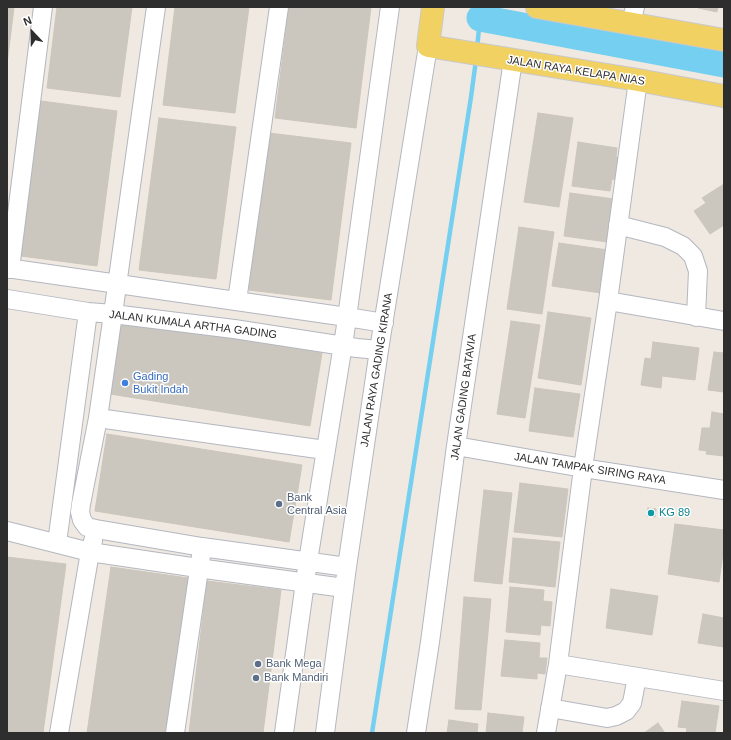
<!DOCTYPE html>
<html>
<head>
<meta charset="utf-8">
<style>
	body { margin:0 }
	#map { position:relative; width:731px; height:740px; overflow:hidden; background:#efe9e1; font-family:Helvetica,sans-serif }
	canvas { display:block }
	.frame { position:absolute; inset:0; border:8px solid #2e2e2e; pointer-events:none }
	.north { position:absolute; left:12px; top:12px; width:40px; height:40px; -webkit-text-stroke:3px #fff; paint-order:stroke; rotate:338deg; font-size:11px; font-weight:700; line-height:16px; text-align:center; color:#2e2e2e }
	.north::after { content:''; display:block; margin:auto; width:14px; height:18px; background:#2e2e2e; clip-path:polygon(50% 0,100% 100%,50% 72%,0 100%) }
</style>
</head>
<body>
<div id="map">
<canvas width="731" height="740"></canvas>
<div class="frame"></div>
<div class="north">N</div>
</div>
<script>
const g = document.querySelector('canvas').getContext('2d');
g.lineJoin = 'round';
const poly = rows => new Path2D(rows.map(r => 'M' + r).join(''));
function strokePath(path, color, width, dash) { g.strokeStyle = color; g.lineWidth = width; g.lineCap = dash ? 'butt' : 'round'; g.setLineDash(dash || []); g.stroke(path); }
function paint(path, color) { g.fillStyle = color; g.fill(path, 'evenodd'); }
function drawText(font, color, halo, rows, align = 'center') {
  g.font = font + ' Helvetica,sans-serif'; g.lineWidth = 3; g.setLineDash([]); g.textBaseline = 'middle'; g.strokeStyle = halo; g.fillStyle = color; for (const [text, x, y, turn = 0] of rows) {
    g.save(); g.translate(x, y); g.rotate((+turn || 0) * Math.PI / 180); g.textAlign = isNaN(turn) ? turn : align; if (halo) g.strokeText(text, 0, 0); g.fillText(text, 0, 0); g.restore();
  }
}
strokePath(poly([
	[477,49,480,18,483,7],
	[372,733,471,97,476,60]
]), '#75cff0', 4.5);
strokePath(poly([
	[480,18,724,64]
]), '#75cff0', 27);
const building = poly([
	[7,7,14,7,7,64,7,7],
	[57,7,132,7,120,97,47,88,57,7],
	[175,7,249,7,235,113,163,105,175,7],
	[289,7,371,7,356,128,275,118,289,7],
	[698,7,718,7,717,12,698,8,698,7],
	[41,101,117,111,97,266,21,256,41,101],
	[538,113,573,118,559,207,524,202,538,113],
	[159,118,236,127,216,279,139,270,159,118],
	[269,133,351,143,331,300,249,290,269,133],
	[578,142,617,148,616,157,621,158,618,180,612,179,610,191,572,186,578,142],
	[724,184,724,225,710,234,694,211,706,203,702,198,724,184],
	[570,193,614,199,607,242,564,236,570,193],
	[519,227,554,232,542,314,507,309,519,227],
	[559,243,608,250,601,293,552,286,559,243],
	[548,312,591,318,581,385,538,378,548,312],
	[122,321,322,353,310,426,110,394,122,321],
	[511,321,540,325,525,418,497,414,511,321],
	[653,342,699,348,695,380,662,376,661,388,641,385,645,358,651,359,653,342],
	[714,352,724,353,724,392,708,390,714,352],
	[535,388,580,394,573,437,529,431,535,388],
	[712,412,724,414,724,456,706,454,707,451,699,450,702,428,710,428,712,412],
	[107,434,302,465,289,542,95,511,107,434],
	[520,483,568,489,562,537,514,532,520,483],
	[484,490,512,493,502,584,474,581,484,490],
	[648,508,656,509,655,517,647,516,648,508],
	[675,524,724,530,724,546,719,582,668,574,675,524],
	[513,538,560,542,555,587,509,582,513,538],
	[7,557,66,564,43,733,7,733,7,557],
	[111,567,188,578,165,733,87,733,111,567],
	[207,581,281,590,263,733,189,733,207,581],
	[510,587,544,590,543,601,552,602,550,626,541,625,540,635,506,632,510,587],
	[611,589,658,596,652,635,606,628,611,589],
	[464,597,491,599,481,710,455,709,464,597],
	[703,614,724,618,724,647,698,643,703,614],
	[505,640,540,643,539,658,547,658,545,674,537,673,537,679,501,676,505,640],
	[682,701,719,706,715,733,708,731,707,733,686,733,687,728,678,727,682,701],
	[488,713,524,717,522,733,486,733,488,713],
	[449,720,478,724,477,733,447,733,449,720],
	[658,723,665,733,644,733,658,723]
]);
paint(building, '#cbc7bf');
strokePath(building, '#cbc5ba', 1);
const minor = poly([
	[156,7,113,314,98,418,81,504,80,512,82,520,87,527,96,529,202,547,347,567],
	[631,23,635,7],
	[618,225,665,237,683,246,693,256,698,271,696,317],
	[7,268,347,317,384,323],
	[10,269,43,7],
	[7,299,88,312,113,314,234,329,357,348,379,350],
	[237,301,279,7],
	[608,301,724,321],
	[98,418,325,450],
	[456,446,583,468,724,490],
	[7,531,90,552,198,568,344,588],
	[57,543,88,312],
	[558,664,724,691],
	[550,708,607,718,616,716,626,711,632,703,637,677],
	[59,733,90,552,93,541],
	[175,733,201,556],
	[284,733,308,561,345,332,390,7],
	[325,733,347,567,379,350,428,46],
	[416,733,430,642,456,446,513,60],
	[546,733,558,664,583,468,608,301,638,80]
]);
const major = poly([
	[433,7,428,46,638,80,724,96],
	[537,7,724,40]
]);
strokePath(minor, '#b4b7c1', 20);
strokePath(major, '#c9c9c9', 24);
strokePath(minor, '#fff', 18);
strokePath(major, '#f2d163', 22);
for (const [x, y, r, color] of [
	[125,383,4,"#3f7fe0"],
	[279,504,4,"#5c6f8a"],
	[651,513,4,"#0f9aa8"],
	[258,664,4,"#5c6f8a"],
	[256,678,4,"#5c6f8a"]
]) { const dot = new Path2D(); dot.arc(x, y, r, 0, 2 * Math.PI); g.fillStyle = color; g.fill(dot); strokePath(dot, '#fff', 1.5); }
drawText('11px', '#2e2e2e', '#fff', [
	["JALAN RAYA KELAPA NIAS",576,71,9],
	["JALAN KUMALA ARTHA GADING",193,325,7],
	["JALAN RAYA GADING KIRANA",377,370,-81],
	["JALAN GADING BATAVIA",464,397,-82],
	["JALAN TAMPAK SIRING RAYA",590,469,9]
]);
drawText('11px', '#366cbe', '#fff', [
	["Gading",133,377],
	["Bukit Indah",133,390]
], 'left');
drawText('11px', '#4e5e75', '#fff', [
	["Bank",287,498],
	["Central Asia",287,511],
	["Bank Mega",266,664],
	["Bank Mandiri",264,678]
], 'left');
drawText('11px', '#0d838f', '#fff', [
	["KG 89",659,513]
], 'left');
</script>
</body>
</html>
